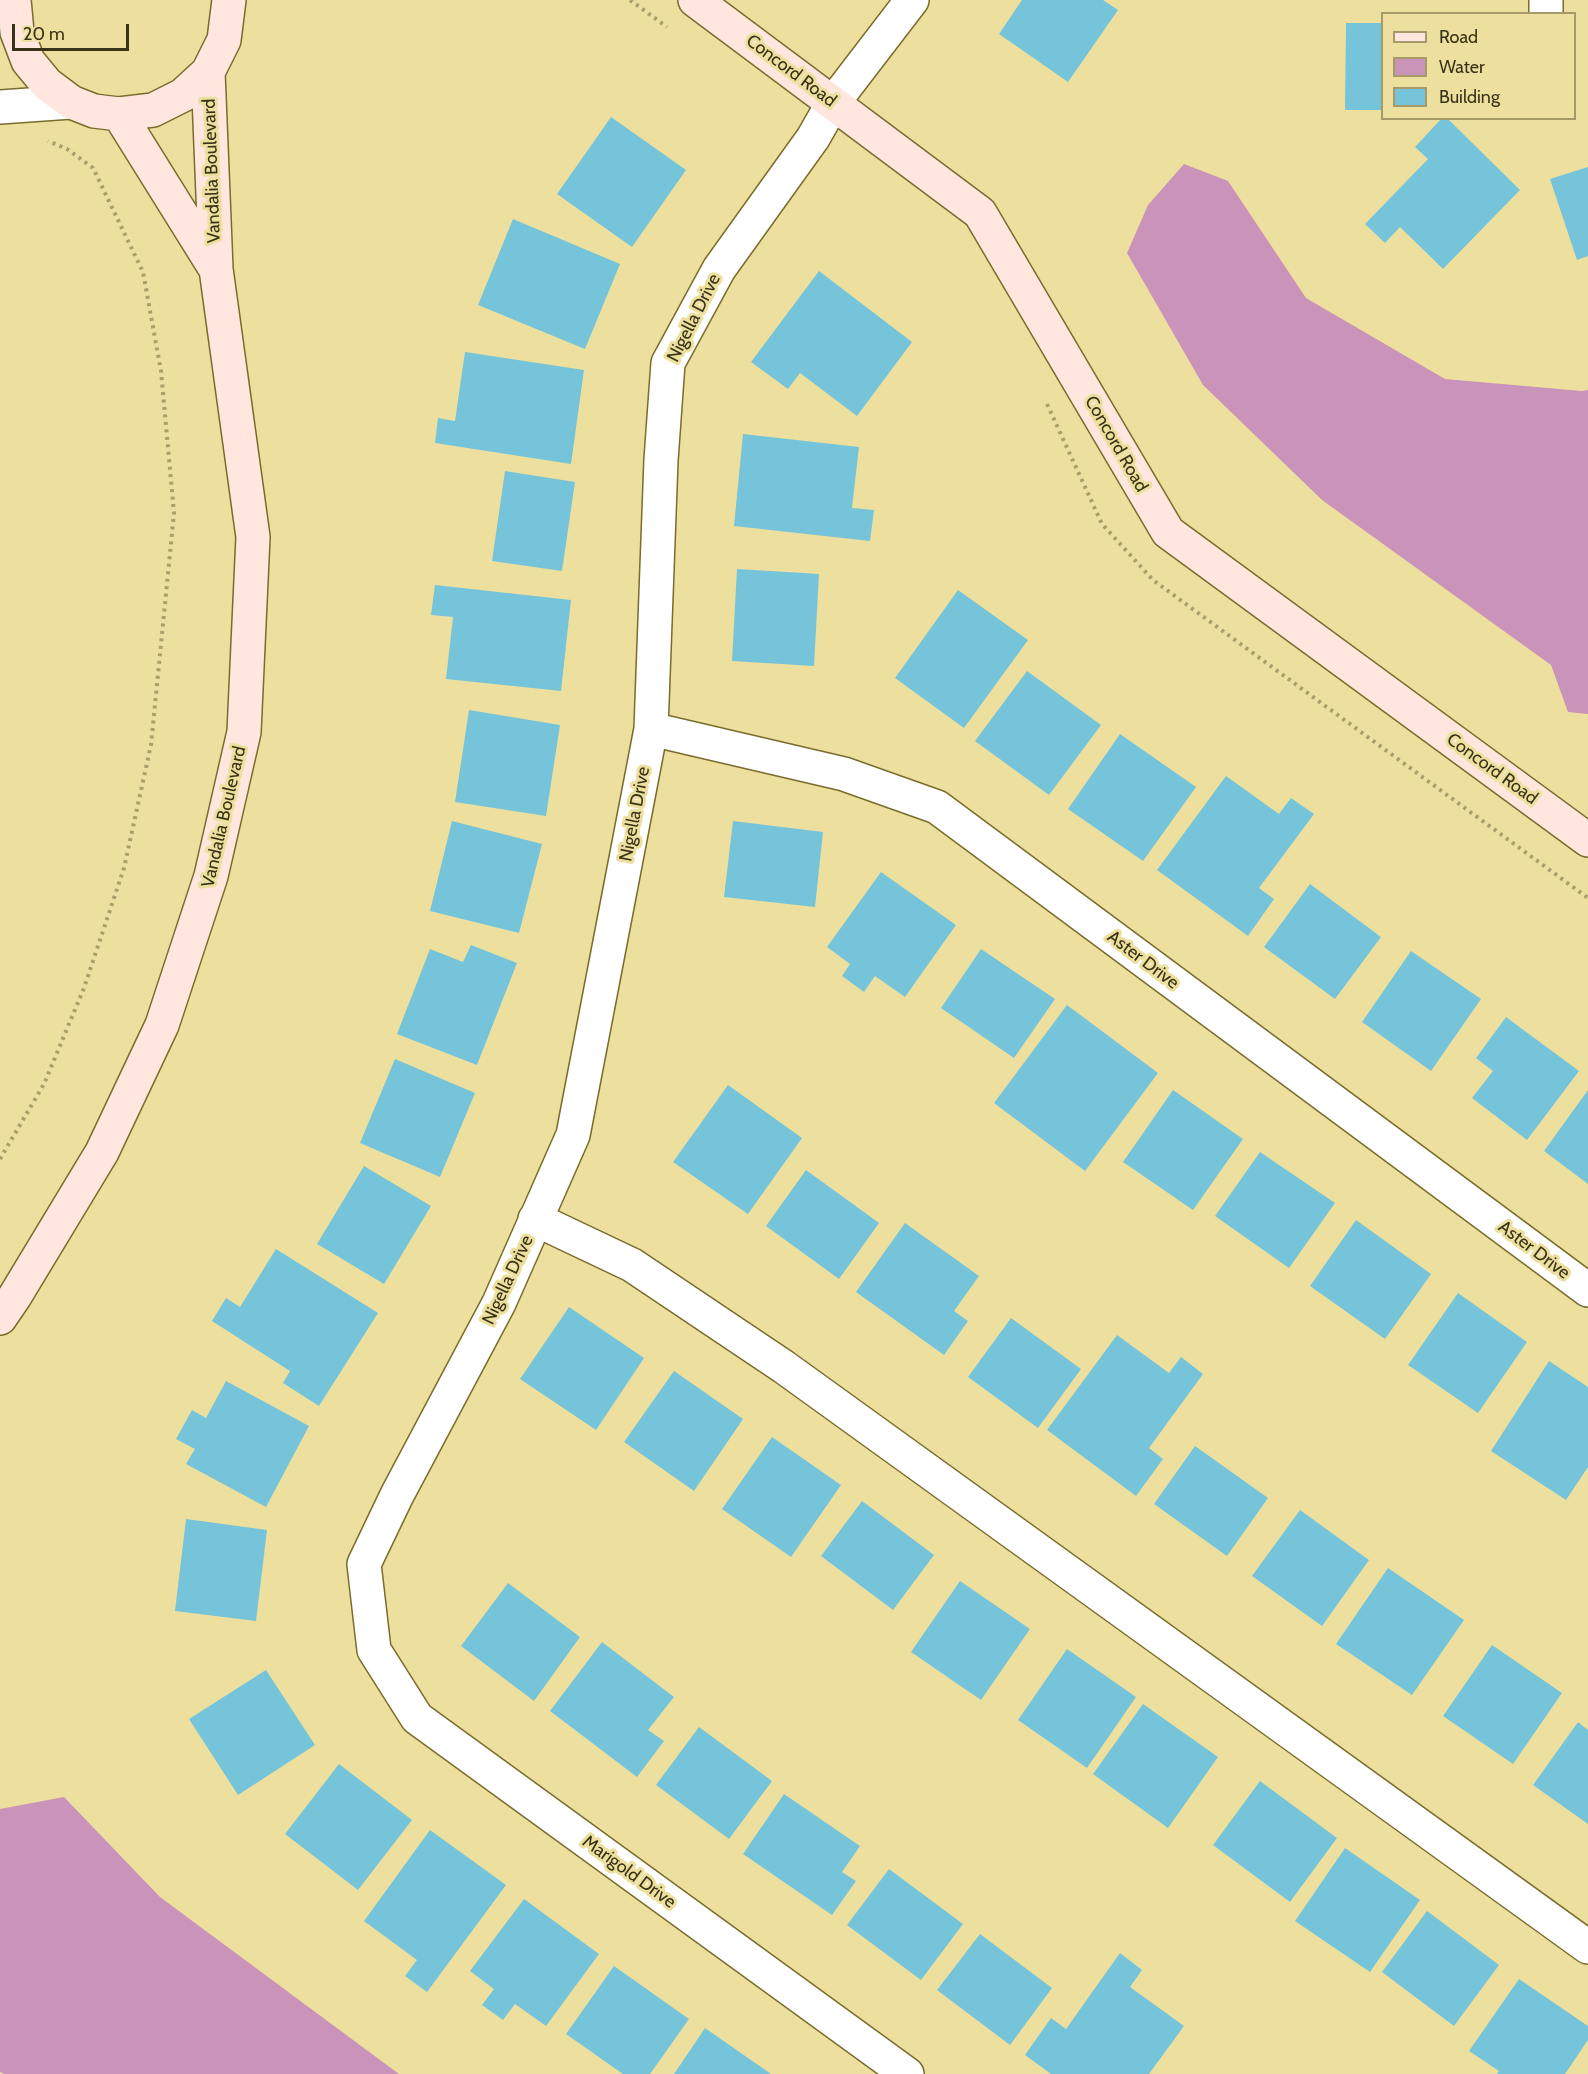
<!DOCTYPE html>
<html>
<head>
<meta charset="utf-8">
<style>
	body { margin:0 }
	#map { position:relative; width:1588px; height:2074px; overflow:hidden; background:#ede09e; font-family:Cabin,sans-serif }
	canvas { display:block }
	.legend { position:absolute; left:1381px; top:12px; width:195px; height:108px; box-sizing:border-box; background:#ede09e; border:2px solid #a59a68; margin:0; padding:8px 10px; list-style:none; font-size:18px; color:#383217 }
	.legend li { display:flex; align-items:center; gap:12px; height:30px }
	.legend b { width:30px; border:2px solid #a59a68 }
	.scale { position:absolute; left:12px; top:24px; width:117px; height:27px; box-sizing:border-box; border:3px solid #383217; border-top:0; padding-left:8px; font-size:18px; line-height:21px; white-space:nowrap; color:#383217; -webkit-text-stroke:4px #ede09e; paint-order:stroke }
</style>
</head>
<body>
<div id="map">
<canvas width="1588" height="2074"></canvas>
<ul class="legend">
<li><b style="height:8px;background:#ffe6de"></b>Road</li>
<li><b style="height:16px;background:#ca94ba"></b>Water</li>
<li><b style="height:16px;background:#76c4d9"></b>Building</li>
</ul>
<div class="scale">20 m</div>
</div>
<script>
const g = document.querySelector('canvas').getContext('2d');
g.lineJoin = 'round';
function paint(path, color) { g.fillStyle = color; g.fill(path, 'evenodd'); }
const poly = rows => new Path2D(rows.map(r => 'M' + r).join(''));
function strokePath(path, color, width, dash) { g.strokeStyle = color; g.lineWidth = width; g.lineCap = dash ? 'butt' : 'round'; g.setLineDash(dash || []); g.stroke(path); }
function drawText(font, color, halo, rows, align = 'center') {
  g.font = font + ' Cabin,sans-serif'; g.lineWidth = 6; g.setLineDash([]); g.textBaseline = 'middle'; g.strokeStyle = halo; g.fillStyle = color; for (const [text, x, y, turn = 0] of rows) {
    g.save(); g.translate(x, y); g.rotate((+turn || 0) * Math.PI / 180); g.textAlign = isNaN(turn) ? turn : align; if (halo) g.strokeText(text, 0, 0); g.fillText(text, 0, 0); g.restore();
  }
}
paint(poly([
	[1184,164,1228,181,1306,298,1445,379,1582,391,1588,390,1588,714,1568,712,1551,665,1322,500,1203,385,1127,253,1148,205],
	[64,1797,160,1897,399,2074,4,2074,0,2072,0,1809]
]), '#ca94ba');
paint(poly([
	[1022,0,1103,0,1118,10,1068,82,999,34],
	[1346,23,1382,23,1382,110,1345,110],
	[611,117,686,170,632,247,557,194],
	[1442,118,1447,118,1520,190,1443,269,1400,227,1385,243,1365,224,1428,159,1415,147],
	[1588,167,1588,256,1577,260,1550,179],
	[513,219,620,264,585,349,478,305],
	[819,271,912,342,857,416,800,373,788,389,751,362],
	[465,352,584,370,571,464,435,443,438,418,455,421],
	[743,434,859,447,852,508,874,510,870,541,734,526],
	[505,471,575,482,562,571,492,561],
	[737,569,819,574,814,666,732,661],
	[435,585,571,600,561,691,446,679,453,617,431,615],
	[958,590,1028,640,964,728,895,678],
	[1027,671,1101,725,1049,795,975,741],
	[469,710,560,725,546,816,455,802],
	[1120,734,1196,787,1143,861,1068,809],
	[1226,776,1279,814,1291,798,1314,814,1259,888,1274,899,1248,936,1157,870],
	[452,821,542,844,519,933,430,911],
	[733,821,823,832,815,907,724,897],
	[881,872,956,925,905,997,875,976,864,992,842,976,850,964,827,947],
	[1310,884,1381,937,1335,999,1264,947],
	[471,945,517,963,477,1065,397,1034,430,949,463,962],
	[981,949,1055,999,1014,1058,941,1008],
	[1411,951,1481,999,1431,1071,1362,1022],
	[1067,1005,1158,1073,1085,1171,994,1103],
	[1506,1017,1579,1071,1527,1140,1472,1098,1493,1071,1476,1058],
	[395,1059,475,1093,440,1177,360,1143],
	[728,1085,802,1138,748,1214,673,1162],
	[1173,1090,1243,1139,1193,1210,1123,1162],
	[1588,1090,1588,1184,1544,1151],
	[1260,1152,1335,1203,1289,1268,1215,1216],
	[364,1166,431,1206,384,1284,317,1244],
	[806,1170,879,1223,839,1279,766,1226],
	[1356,1220,1431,1274,1385,1339,1310,1286],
	[905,1223,979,1276,954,1311,968,1321,944,1355,856,1292],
	[276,1249,378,1313,319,1406,283,1383,290,1371,212,1321,226,1298,240,1307],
	[1458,1293,1527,1342,1478,1413,1408,1365],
	[569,1307,644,1358,596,1430,520,1379],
	[1011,1318,1081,1369,1038,1428,968,1377],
	[1117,1335,1169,1373,1181,1357,1203,1374,1149,1448,1163,1459,1136,1496,1047,1430],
	[1549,1361,1588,1387,1588,1467,1566,1500,1491,1451],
	[674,1371,743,1419,694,1491,624,1442],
	[226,1381,309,1426,266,1507,186,1464,195,1449,176,1439,192,1410,206,1418],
	[772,1437,841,1485,791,1557,722,1509],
	[1195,1446,1268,1498,1227,1556,1154,1504],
	[862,1501,934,1555,893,1610,821,1556],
	[1300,1510,1369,1560,1322,1626,1252,1576],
	[186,1519,267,1530,256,1621,175,1611],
	[1388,1568,1464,1620,1412,1695,1336,1644],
	[960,1581,1030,1629,981,1700,911,1652],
	[508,1583,580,1637,534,1701,461,1646],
	[602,1642,674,1697,648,1730,664,1741,637,1777,550,1711],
	[1492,1645,1562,1693,1513,1764,1443,1716],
	[1067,1649,1136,1697,1087,1768,1018,1720],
	[266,1670,315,1745,238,1795,189,1719],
	[1143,1704,1218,1757,1168,1828,1093,1774],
	[1578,1722,1588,1730,1588,1824,1533,1785],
	[699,1727,772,1781,729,1839,656,1785],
	[339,1764,412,1820,358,1890,285,1834],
	[1260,1781,1337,1838,1290,1902,1213,1845],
	[784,1794,860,1846,842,1872,856,1881,832,1915,743,1854],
	[430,1830,506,1885,427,1992,405,1976,417,1960,364,1921],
	[1345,1848,1420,1900,1370,1972,1295,1921],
	[889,1869,963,1924,921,1980,847,1925],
	[524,1899,599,1954,546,2026,515,2004,503,2020,482,2005,494,1989,470,1971],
	[1427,1911,1499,1965,1454,2026,1382,1972],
	[980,1934,1052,1988,1010,2045,937,1990],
	[1120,1953,1142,1970,1130,1987,1184,2026,1149,2074,1051,2074,1025,2055,1051,2018,1066,2029],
	[614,1966,689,2019,650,2074,623,2074,566,2034],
	[1519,1979,1588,2026,1588,2040,1565,2074,1497,2074,1499,2071,1469,2051],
	[705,2028,771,2074,674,2074]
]), '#76c4d9');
const street = poly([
	[1546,0,1546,14],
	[0,107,71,102],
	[651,729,844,774,937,807,1588,1290],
	[535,1219,632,1265,784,1367,1588,1947],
	[907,2074,417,1718,374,1650,364,1564,397,1495,499,1303,573,1135,651,729,661,460,668,363,719,269,813,138,833,103,912,0]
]);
const secondary = poly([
	[14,0,17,32,28,61,47,84,71,102,94,111,119,114,153,110,183,95,208,72,224,40,229,0],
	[695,0,980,213,1168,532,1588,840],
	[119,114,215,268],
	[0,1318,15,1296,102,1152,162,1025,211,876,244,732,253,537,216,269,208,72]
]);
strokePath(street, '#796c2c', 36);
strokePath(secondary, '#796c2c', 36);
strokePath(poly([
	[630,0,667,27],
	[1047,404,1102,524,1153,580,1588,898],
	[0,1159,44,1084,84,988,124,868,151,745,174,513,161,371,143,272,93,168,67,149,48,141]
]), '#a99f6b', 4, [3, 4.5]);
strokePath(street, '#fff', 33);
strokePath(secondary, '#ffe6de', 33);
drawText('18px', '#383217', '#ede09e', [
	["Concord Road",791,71,37],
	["Vandalia Boulevard",212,171,-92],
	["Nigella Drive",694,318,-63],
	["Concord Road",1116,444,60],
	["Concord Road",1492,769,36],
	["Nigella Drive",635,814,-79],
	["Vandalia Boulevard",224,817,-77],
	["Aster Drive",1143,960,37],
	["Aster Drive",1534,1250,37],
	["Nigella Drive",508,1280,-65],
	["Marigold Drive",629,1872,36]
]);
</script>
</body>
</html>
